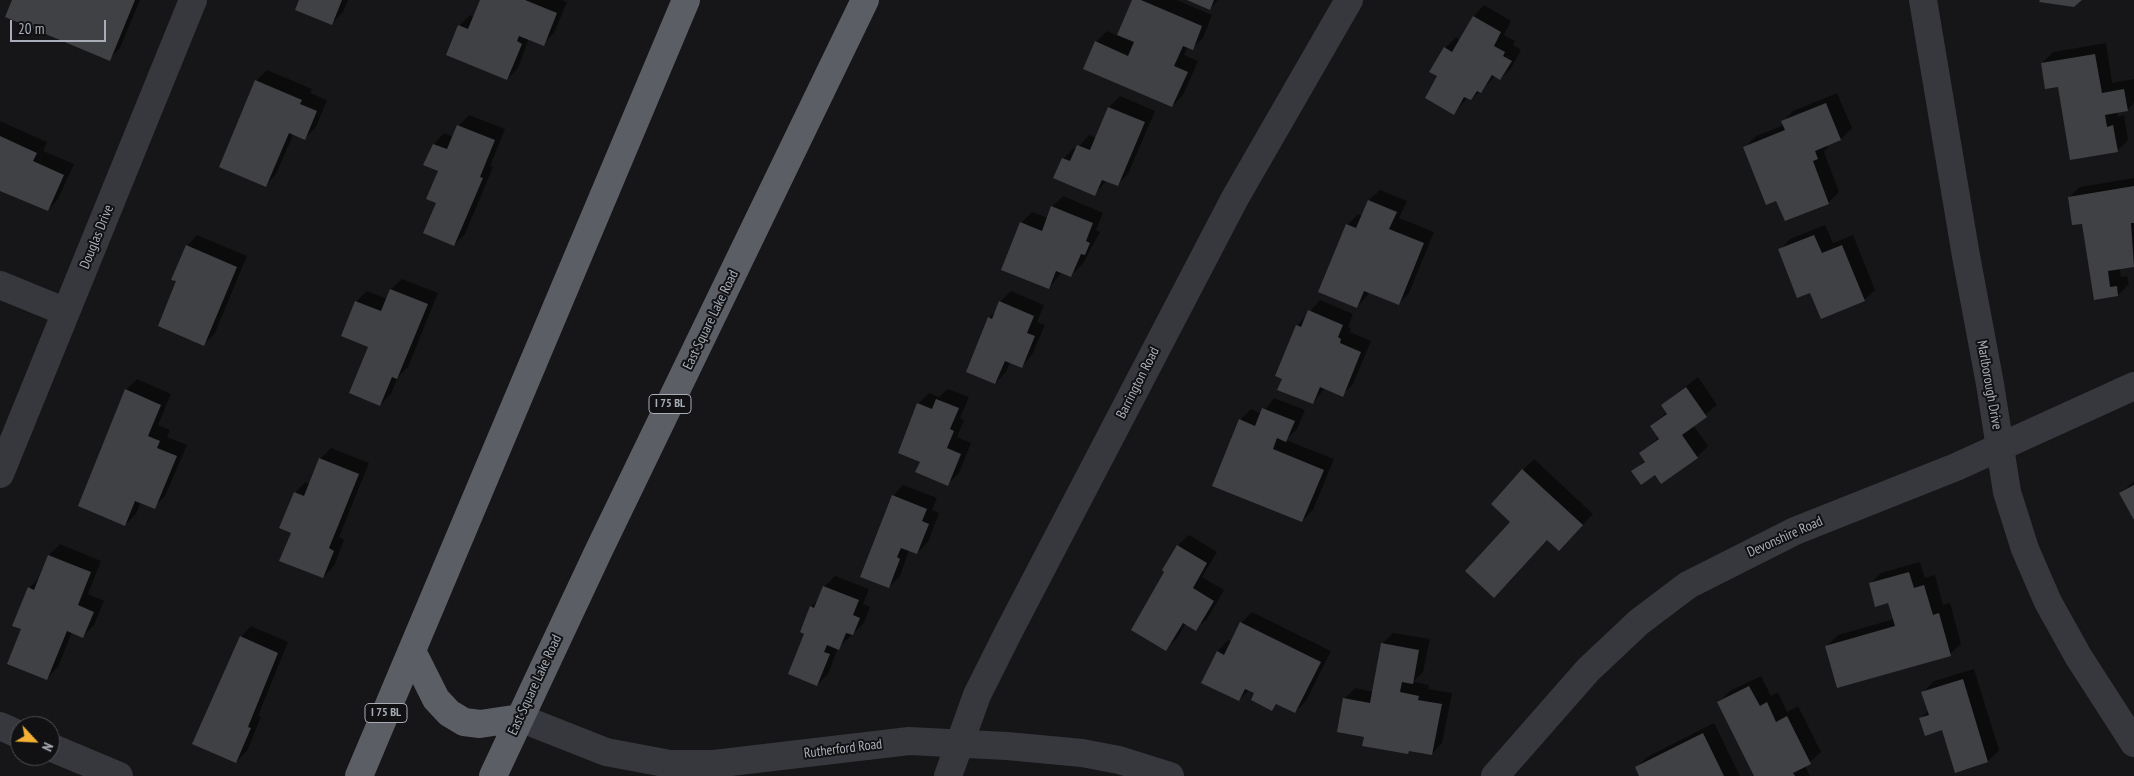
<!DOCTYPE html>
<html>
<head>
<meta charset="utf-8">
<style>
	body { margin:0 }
	#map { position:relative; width:2134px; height:776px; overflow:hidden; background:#161618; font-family:"PT Sans Narrow",sans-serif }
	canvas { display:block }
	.north { position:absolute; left:10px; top:716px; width:50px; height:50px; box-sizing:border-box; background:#111113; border:1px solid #4d4f55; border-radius:50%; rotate:115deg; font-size:14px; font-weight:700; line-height:20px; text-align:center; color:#a8adb8 }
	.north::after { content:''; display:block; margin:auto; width:18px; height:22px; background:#f2b134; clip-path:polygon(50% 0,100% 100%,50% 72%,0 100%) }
	.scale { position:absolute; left:10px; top:20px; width:96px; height:22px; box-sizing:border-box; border:2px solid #a8adb8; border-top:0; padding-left:6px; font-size:15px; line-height:18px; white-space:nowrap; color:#a8adb8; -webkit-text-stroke:4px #111113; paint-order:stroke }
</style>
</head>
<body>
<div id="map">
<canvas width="2134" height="776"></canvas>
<div class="north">N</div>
<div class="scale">20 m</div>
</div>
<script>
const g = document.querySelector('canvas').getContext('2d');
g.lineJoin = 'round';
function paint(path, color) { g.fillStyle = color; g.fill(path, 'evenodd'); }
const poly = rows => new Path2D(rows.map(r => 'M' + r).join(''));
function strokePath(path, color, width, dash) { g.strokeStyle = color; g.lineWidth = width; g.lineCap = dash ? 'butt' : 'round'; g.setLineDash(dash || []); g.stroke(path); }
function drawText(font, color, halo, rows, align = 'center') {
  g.font = font + ' "PT Sans Narrow",sans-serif'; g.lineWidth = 4; g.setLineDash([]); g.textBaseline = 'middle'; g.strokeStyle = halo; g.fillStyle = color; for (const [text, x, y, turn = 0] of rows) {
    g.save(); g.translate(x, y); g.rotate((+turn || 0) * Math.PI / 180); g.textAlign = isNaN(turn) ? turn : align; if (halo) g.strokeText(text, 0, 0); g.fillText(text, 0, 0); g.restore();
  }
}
paint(poly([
	[13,0,140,0,120,48,109,59],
	[301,0,348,0,343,12,332,23],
	[481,0,562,0,567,2,554,33,543,44,529,38,518,68,507,79,459,26,470,15,474,17],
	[1133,0,1177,0,1212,15,1203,38,1192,48,1188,47,1184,55,1198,61,1183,95,1172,106,1096,42,1107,31,1118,36],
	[1190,0,1218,0,1210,9],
	[1484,5,1511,21,1504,35,1515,41,1513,45,1521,50,1511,68,1500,79,1495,76,1481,91,1471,99,1468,97,1454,113,1439,76,1445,48,1456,37,1460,40,1474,16],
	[2106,43,2112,83,2134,79,2134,103,2128,109,2117,111,2118,117,2124,115,2128,140,2117,151,2042,63,2053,52],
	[267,70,312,89,310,93,327,100,316,127,305,138,294,133,276,174,266,185,256,81],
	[1837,93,1852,128,1841,139,1827,144,1828,147,1824,152,1839,192,1828,203,1777,200,1745,147,1756,136,1784,125,1782,122,1793,111],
	[1120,96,1155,111,1128,174,1117,185,1107,180,1095,194,1063,159,1074,148,1077,149,1089,135,1096,138,1109,107],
	[469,115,505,129,490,166,493,167,465,234,454,245,438,202,440,170,434,144,444,133,453,137,458,126],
	[0,121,47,142,43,151,74,164,58,199,48,210,0,189],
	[2134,178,2134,266,2120,268,2121,277,2127,276,2129,284,2118,295,2095,299,2083,222,2069,197,2080,187],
	[1380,190,1407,201,1399,218,1434,232,1409,293,1399,304,1370,292,1357,307,1347,225,1358,214,1362,216,1369,200],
	[1063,196,1103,213,1096,230,1100,232,1082,265,1071,275,1062,272,1049,288,1021,223,1032,212,1048,218,1052,207],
	[1825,225,1833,243,1853,235,1875,290,1864,300,1811,292,1780,250,1790,239],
	[197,235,247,256,215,333,204,344,178,281,187,246],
	[402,279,438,293,408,367,398,377,391,394,380,405,369,346,356,302,367,291,387,299,391,289],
	[1011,291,1044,305,1037,322,1045,325,1032,355,1022,366,1010,362,1006,372,995,383,989,318,996,311,1000,302],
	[1320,300,1353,314,1348,327,1351,328,1350,332,1371,341,1353,384,1342,395,1325,388,1313,403,1284,378,1277,375,1298,325],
	[1698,377,1717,405,1693,425,1708,446,1697,457,1655,474,1633,472,1645,460,1641,453,1659,437,1651,426,1667,412,1662,405],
	[137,379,171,394,158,425,170,430,167,437,187,445,165,496,154,507,141,502,136,514,125,525,126,390],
	[948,389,969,397,960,418,964,420,957,437,971,443,959,473,948,484,921,461,918,404,929,393,939,397],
	[1274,398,1305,410,1297,429,1286,440,1334,459,1313,510,1302,521,1240,420,1251,409,1262,414],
	[331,448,369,463,339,537,344,540,334,566,323,577,292,532,295,493,305,482,310,484,320,459],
	[1534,459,1593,514,1570,538,1547,538,1512,522,1523,470],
	[2134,481,2134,518,2121,493],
	[903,485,937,498,932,510,939,513,928,542,917,553,909,550,900,576,889,587,893,496],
	[1189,535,1217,552,1202,577,1224,590,1207,619,1196,629,1186,623,1177,638,1166,649,1166,571,1164,570,1178,545],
	[60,544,101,561,88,594,104,601,94,625,83,636,72,632,58,667,47,678,22,629,29,588,40,577,49,555],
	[1920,562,1925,578,1935,575,1943,605,1950,603,1961,644,1950,654,1827,646,1838,635,1894,619,1889,601,1870,584,1881,573],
	[835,576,869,589,863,604,870,607,864,623,838,648,828,674,817,685,806,633,811,607,819,598,824,587],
	[1252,612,1331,651,1306,701,1295,712,1278,703,1272,709,1256,693,1249,690,1239,700,1202,683,1218,651,1228,640,1232,642,1241,623],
	[251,626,288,642,258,716,261,717,247,751,236,762,241,637],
	[1393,633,1430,639,1423,672,1413,682,1429,685,1428,689,1452,693,1442,743,1432,754,1411,750,1408,752,1366,736,1344,699,1355,688,1374,692,1382,644],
	[1974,669,1999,750,1988,761,1955,771,1943,729,1921,718,1929,710,1923,692,1934,681],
	[1761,676,1771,696,1778,692,1787,712,1798,706,1821,752,1805,766,1810,776,1756,776,1719,702,1730,691],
	[1714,723,1740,776,1640,776,1636,768,1647,757]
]), '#0007');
paint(poly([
	[12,0,135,0,110,61,5,17],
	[299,0,342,0,332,25,295,10],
	[480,0,525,0,557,13,544,46,519,36,517,41,522,44,507,80,446,55,458,25,468,29],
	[1132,0,1141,0,1202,26,1193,50,1183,46,1174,66,1188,72,1172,107,1083,69,1095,41,1128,56,1134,42,1117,35],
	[1187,0,1214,0,1210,10],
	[2040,0,2082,0,2074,7,2039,2],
	[1473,16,1501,32,1494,46,1505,52,1503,56,1512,61,1500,80,1492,75,1481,93,1477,91,1471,100,1464,97,1454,115,1425,98,1437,76,1429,72,1444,47,1452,52],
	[2095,54,2102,93,2124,89,2128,111,2105,115,2107,127,2113,125,2118,152,2070,160,2058,87,2045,89,2041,63],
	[255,80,302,100,300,104,317,111,305,140,289,133,266,187,219,167],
	[1826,103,1841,140,1815,151,1818,159,1813,161,1829,204,1785,221,1776,201,1766,205,1743,147,1785,130,1781,121],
	[1108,107,1145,122,1118,186,1102,180,1095,196,1053,178,1062,158,1070,161,1077,145,1090,150],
	[457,125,495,140,480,177,483,178,454,246,423,233,436,203,426,199,438,171,423,165,433,144,447,149],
	[0,136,37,153,33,161,64,175,48,211,0,191],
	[2134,186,2134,223,2131,223,2134,267,2108,271,2110,287,2117,286,2118,296,2094,300,2082,224,2072,225,2068,197],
	[1368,200,1397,212,1389,229,1424,243,1399,305,1364,291,1357,308,1318,292,1346,224,1356,228],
	[1051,206,1093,223,1086,241,1090,243,1085,255,1081,254,1071,277,1056,271,1049,289,1001,270,1020,222,1042,231],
	[1814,235,1822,253,1842,245,1865,301,1821,319,1810,293,1797,298,1778,249],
	[186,245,237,267,204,346,158,326,176,281,171,280],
	[390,289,428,304,397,379,392,377,380,406,349,393,368,347,341,336,355,301,381,311],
	[999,301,1034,316,1027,333,1035,336,1022,368,1005,361,995,384,966,372,988,317,992,319],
	[1308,310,1343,325,1338,337,1341,339,1340,343,1361,352,1343,397,1320,387,1313,404,1277,390,1282,379,1275,376,1296,325,1301,327],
	[1686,387,1707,417,1682,435,1698,458,1661,484,1655,475,1641,485,1631,471,1645,462,1639,453,1659,439,1650,426,1667,414,1661,405],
	[125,389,161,405,148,436,160,441,157,448,177,456,155,509,135,501,125,526,78,506],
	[936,399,959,408,950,429,954,431,947,448,961,454,948,486,915,472,920,462,898,453,917,403,932,409],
	[1262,408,1295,421,1286,442,1277,438,1273,449,1324,470,1302,522,1212,486,1239,419,1255,426],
	[319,458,359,474,329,548,334,551,323,578,279,561,291,533,279,528,294,492,304,496],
	[1522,469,1583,525,1559,551,1547,540,1494,598,1465,571,1510,522,1491,504],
	[2134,485,2134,520,2119,493],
	[892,495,927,509,922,521,929,524,917,554,901,548,897,557,900,559,889,588,860,577],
	[1177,545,1207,563,1193,588,1214,601,1196,631,1183,623,1166,651,1131,630,1164,572,1162,570],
	[48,555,91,572,78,605,94,612,83,638,67,631,47,680,7,664,21,629,12,626,28,587,34,590],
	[1909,572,1914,588,1924,585,1933,615,1939,613,1951,656,1837,688,1825,646,1895,626,1888,603,1875,607,1869,583],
	[823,586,859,600,853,615,860,618,853,635,846,633,839,650,827,645,824,652,830,654,817,686,788,674,804,634,800,632,810,606,814,608],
	[1240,622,1321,662,1295,713,1276,704,1272,711,1251,700,1254,693,1245,689,1239,701,1201,683,1217,651,1224,655],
	[240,636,278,653,248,727,251,728,236,763,192,744],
	[1381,643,1419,650,1413,684,1402,682,1400,692,1419,696,1418,700,1442,704,1432,755,1409,751,1408,754,1362,746,1364,737,1337,732,1343,698,1370,703],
	[1963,679,1988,762,1955,773,1942,730,1925,736,1919,718,1929,715,1921,692],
	[1749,686,1760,706,1767,702,1776,722,1787,716,1811,764,1793,773,1795,776,1754,776,1717,702],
	[1703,733,1724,776,1639,776,1635,767]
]), '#404145');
strokePath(poly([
	[1923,0,1966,256,1990,384,2007,492,2025,549,2048,602,2078,656,2134,743],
	[0,285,66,312],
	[0,474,193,0],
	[520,718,606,752,670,764,714,764,909,741,1007,746,1082,753,1119,760,1170,776],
	[0,726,20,735],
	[50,747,119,776],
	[948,776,977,695,1008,633,1235,198,1349,0],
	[1495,776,1588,670,1639,622,1688,585,1795,531,1956,467,2134,386]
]), '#37383d', 28);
strokePath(poly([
	[412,651,436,699,449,713,464,722,480,724,520,718],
	[359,776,686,0],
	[493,776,599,550,865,0]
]), '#5b5e65', 28);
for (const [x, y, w] of [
	[670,404,42],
	[386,713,42]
]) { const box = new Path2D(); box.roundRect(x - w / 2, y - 9.5, w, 19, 4); g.fillStyle = '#111113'; g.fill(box); strokePath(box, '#a8adb8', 1); }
drawText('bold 12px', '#a8adb8', null, [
	["I 75 BL",670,404],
	["I 75 BL",386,713]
]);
drawText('14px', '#a8adb8', '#111113', [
	["Douglas Drive",97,237,-68],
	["East Square Lake Road",711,320,-64],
	["Barrington Road",1138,383,-63],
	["Marlborough Drive",1989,385,80],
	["Devonshire Road",1785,537,-24],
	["East Square Lake Road",535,685,-65],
	["Rutherford Road",843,749,-7]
]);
</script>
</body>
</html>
